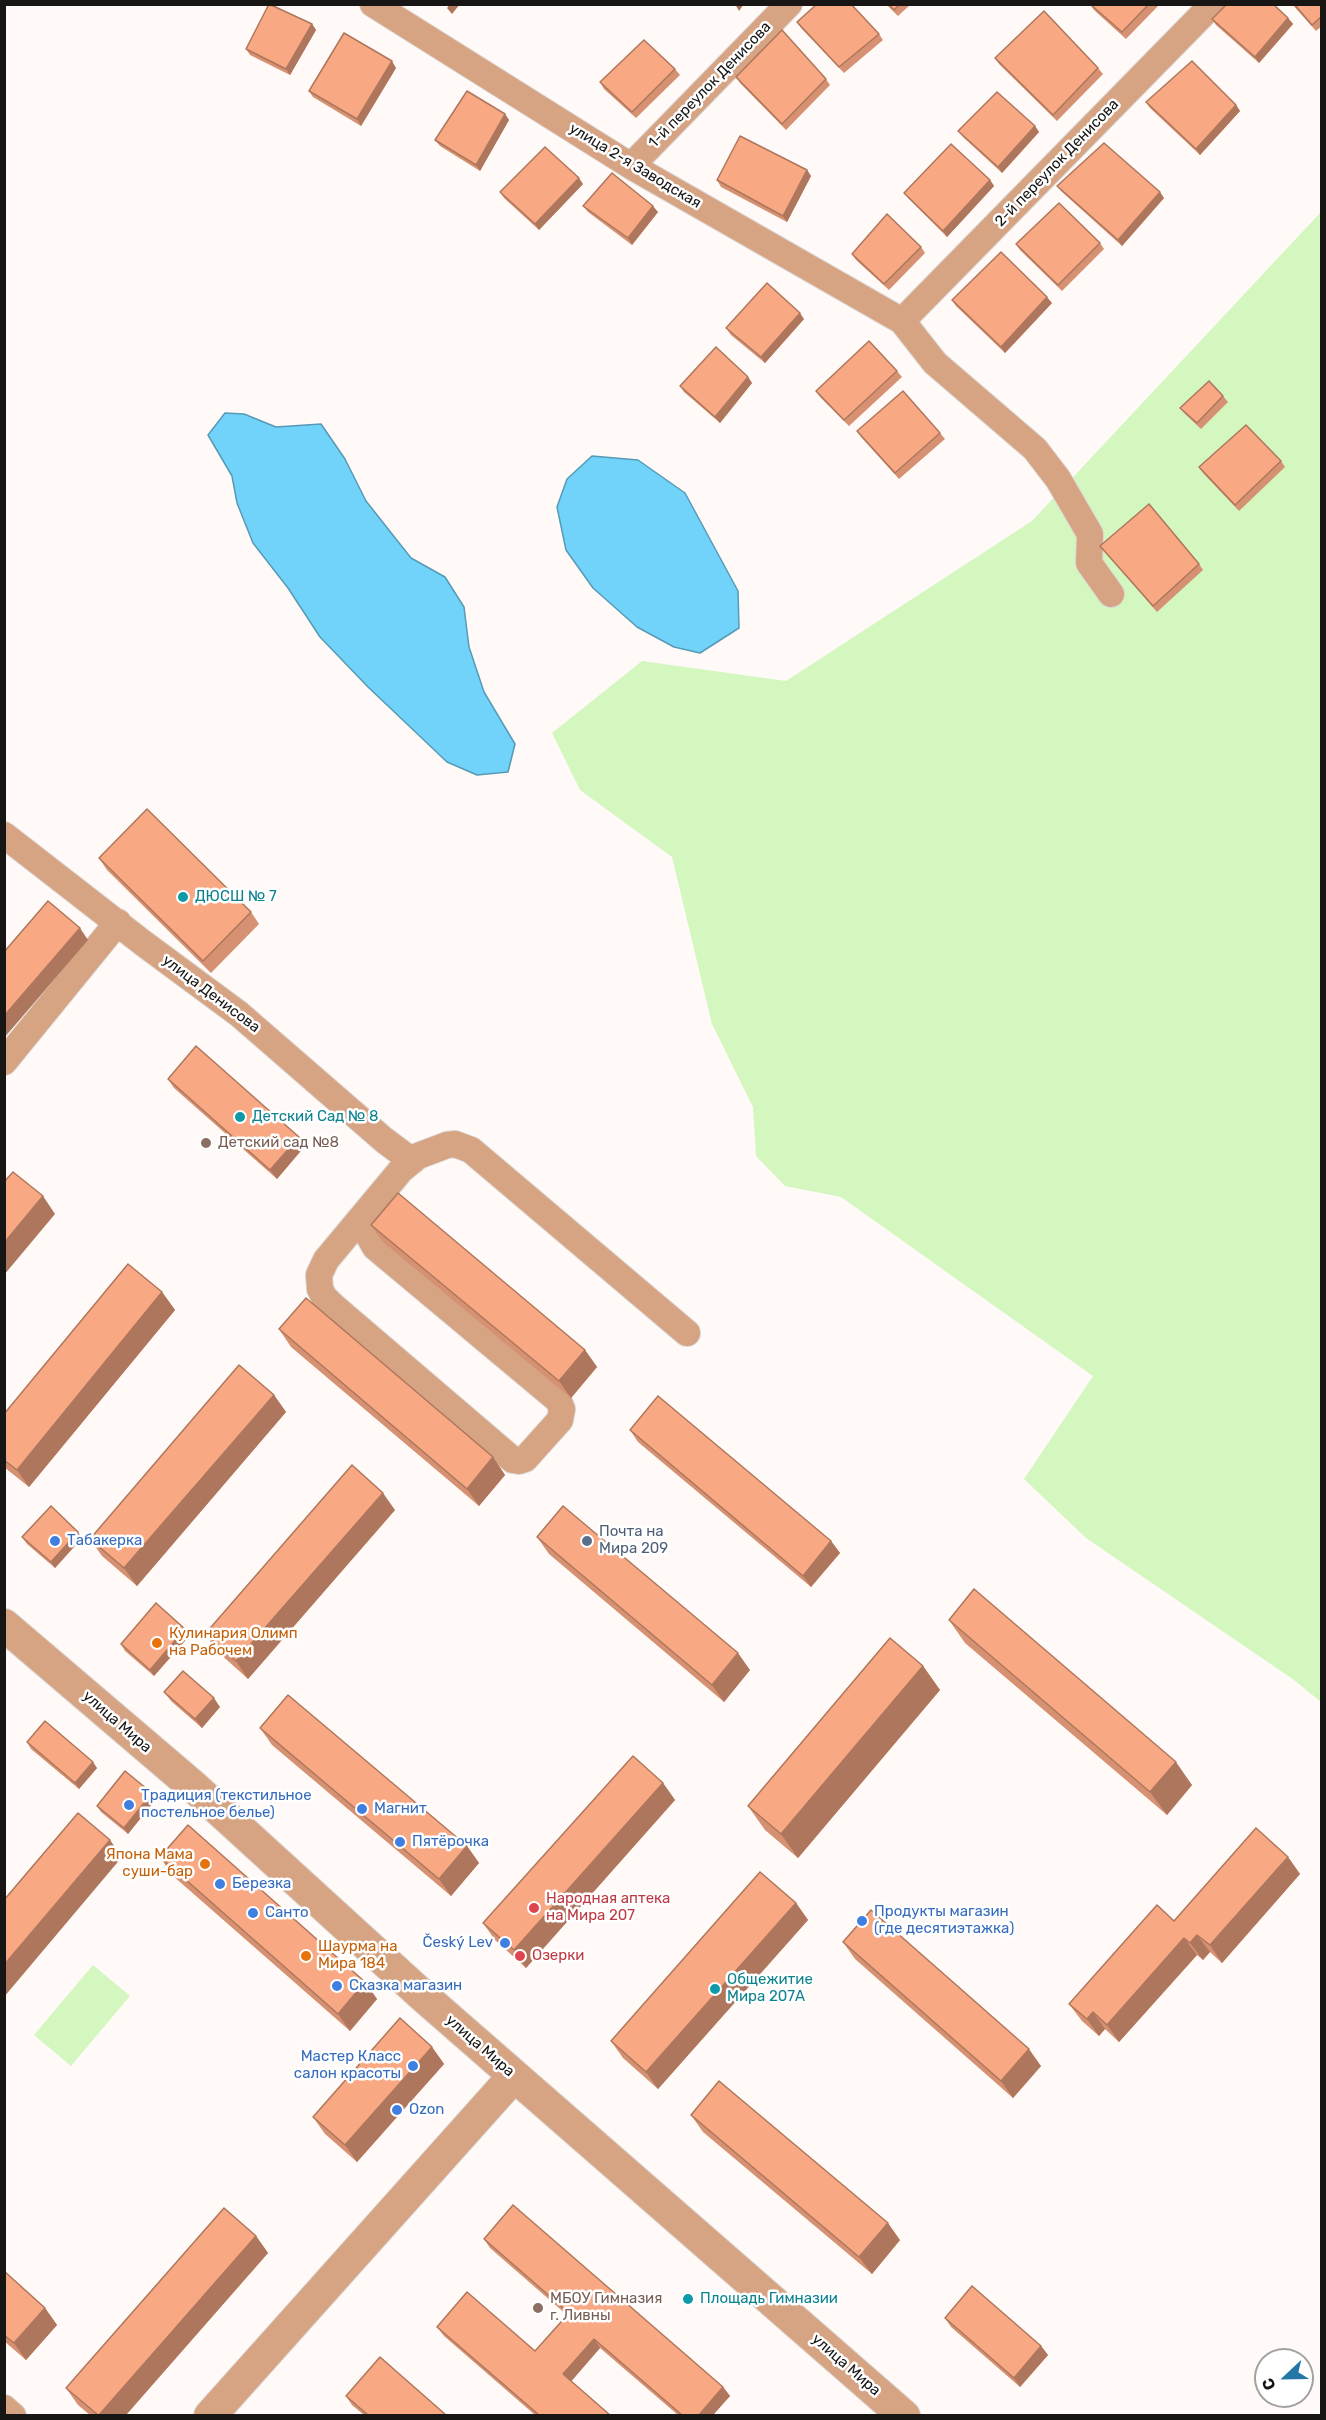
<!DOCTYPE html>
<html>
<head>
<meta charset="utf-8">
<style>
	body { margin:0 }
	#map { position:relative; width:1326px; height:2420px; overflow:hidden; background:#fffaf7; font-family:Rubik,sans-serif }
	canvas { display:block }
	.frame { position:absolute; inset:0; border:6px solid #171615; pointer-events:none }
	.north { position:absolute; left:1254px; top:2348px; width:60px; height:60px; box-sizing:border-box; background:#fff; border:2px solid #a2a2a1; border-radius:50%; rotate:248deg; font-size:16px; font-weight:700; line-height:24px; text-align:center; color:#171615 }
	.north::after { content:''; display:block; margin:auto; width:21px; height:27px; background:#2376a6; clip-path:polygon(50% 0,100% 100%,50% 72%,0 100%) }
</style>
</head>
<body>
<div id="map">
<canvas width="1326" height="2420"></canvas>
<div class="frame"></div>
<div class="north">С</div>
</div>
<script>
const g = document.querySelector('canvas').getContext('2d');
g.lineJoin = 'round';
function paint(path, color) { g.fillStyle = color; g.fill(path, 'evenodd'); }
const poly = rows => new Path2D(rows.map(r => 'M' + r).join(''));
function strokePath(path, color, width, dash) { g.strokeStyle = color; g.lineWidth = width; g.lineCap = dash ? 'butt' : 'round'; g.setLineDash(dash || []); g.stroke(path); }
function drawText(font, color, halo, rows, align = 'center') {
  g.font = font + ' Rubik,sans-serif'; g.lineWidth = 5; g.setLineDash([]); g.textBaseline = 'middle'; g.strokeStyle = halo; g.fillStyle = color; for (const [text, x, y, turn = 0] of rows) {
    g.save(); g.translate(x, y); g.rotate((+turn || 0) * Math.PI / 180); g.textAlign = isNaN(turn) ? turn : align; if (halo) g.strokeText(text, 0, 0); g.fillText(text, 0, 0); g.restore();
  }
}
paint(poly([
	[1321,212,1321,1702,1294,1680,1086,1538,1024,1479,1093,1376,841,1197,785,1186,756,1156,753,1107,712,1024,672,857,580,790,552,733,642,661,786,681,1032,521],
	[93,1965,130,1996,71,2066,34,2035]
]), '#d4f6bf');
const water = poly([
	[225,413,244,414,276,427,321,424,345,459,366,501,411,558,445,577,464,607,469,647,484,692,515,744,508,772,477,775,447,762,368,687,320,637,288,588,253,543,237,503,232,476,208,435,225,413],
	[592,456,638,460,685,493,738,591,739,628,700,653,674,647,637,627,593,588,566,550,557,507,567,479,592,456]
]);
paint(water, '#71d3f9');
strokePath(water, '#569ab5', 1.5);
const minor = poly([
	[373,4,631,166,902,321,935,363,1035,449,1058,479,1090,534,1089,563,1111,594],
	[631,166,789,4],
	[902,321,1213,4],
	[4,835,143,943,239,1014,384,1140,412,1161],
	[4,1062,118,922],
	[366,1213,366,1231,375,1247,558,1400,562,1409,560,1420,525,1459,519,1461,513,1460,333,1306,324,1297,320,1289,319,1275,326,1260,401,1170,418,1156,447,1145,455,1144,471,1150,687,1333],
	[4,2408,13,2416]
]);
const tertiary = poly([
	[4,1625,195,1788,423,1996,904,2416],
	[210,2416,514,2076]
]);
strokePath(minor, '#dad6d3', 28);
strokePath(tertiary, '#dad6d3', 34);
strokePath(minor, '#d6a383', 26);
strokePath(tertiary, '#d6a383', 32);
paint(poly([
	[886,4,911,4,898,16],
	[1090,4,1160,4,1126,39,1094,10],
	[1292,4,1322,4,1322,26,1316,31],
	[1288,18,1293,24,1259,63,1216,25,1212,19],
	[797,22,879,34,883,40,844,73,801,28],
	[312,24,316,30,290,75,250,55,246,49],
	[995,58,1098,68,1103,74,1057,121,999,64],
	[396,68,361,126,313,97,309,91],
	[675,69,680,75,636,118,604,89,600,82],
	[736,77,826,79,830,85,786,130,740,83],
	[1146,102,1236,105,1240,111,1200,155,1150,108],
	[505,114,509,120,480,171,440,146,435,140],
	[1035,126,1039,132,1002,173,963,137,958,131],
	[807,170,811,176,787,222,721,187,717,180],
	[990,180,994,186,947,237,909,199,904,193],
	[583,184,539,230,504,198,500,192],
	[1057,186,1164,198,1122,246,1062,192],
	[583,206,658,212,632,245,588,212],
	[1100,243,1104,249,1062,291,1020,250,1016,244],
	[921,247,925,253,889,290,856,260,852,254],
	[952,300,1052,303,1005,353,956,306],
	[804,319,765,363,731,335,726,328],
	[897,371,902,377,849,426,820,397,816,391],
	[748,377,752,383,720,423,684,392,680,386],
	[1223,396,1228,402,1201,429,1185,414,1180,408],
	[857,431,940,433,945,439,899,479,861,437],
	[1281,461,1285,467,1239,511,1203,473,1199,467],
	[1100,546,1199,564,1203,570,1157,612],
	[99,858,251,912,259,924,211,973,107,870],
	[168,1079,299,1137,305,1146,277,1179,174,1088],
	[371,1225,585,1350,597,1367,571,1398,383,1242],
	[162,1292,175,1310,29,1487,4,1467,4,1414],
	[279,1329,493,1457,505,1475,479,1506,291,1347],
	[274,1395,286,1412,137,1586,102,1556,90,1539],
	[630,1430,831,1541,840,1553,811,1587,638,1442],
	[395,1510,248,1679,217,1651,205,1634],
	[22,1537,82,1538,55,1568,27,1544],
	[537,1537,750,1670,724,1702,549,1554],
	[949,1620,1192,1785,1167,1815,965,1643],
	[190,1635,154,1676,125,1651,121,1644],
	[923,1666,940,1690,798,1858,765,1830,748,1806],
	[164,1692,220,1707,202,1728,171,1701],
	[260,1728,467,1846,479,1863,451,1896,272,1745],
	[27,1742,97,1768,79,1789,31,1749],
	[663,1783,675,1800,526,1968,495,1940,483,1923],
	[152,1793,156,1799,128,1834,101,1812,97,1806],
	[160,1857,365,1982,377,1999,350,2031,172,1875],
	[1288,1857,1300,1874,1222,1963,1210,1952,1203,1960,1197,1955,1119,2042,1105,2029,1099,2036,1082,2021,1069,2004,1174,1921],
	[796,1903,808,1920,658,2089,623,2058,611,2041],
	[843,1942,1041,2066,1013,2098,855,1959],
	[432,2047,444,2064,357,2162,325,2134,313,2117],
	[691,2115,900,2240,872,2274,703,2132],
	[256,2236,268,2253,126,2415,90,2415,78,2405,66,2388],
	[484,2239,723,2387,730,2396,713,2415,678,2415,600,2348,571,2381,610,2415,535,2415,444,2336,437,2327,535,2351,567,2315,490,2248],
	[4,2271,45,2308,57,2325,26,2360,4,2341],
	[945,2318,1041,2346,1048,2355,1020,2387,951,2327],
	[346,2396,446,2415,364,2415,352,2405]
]), '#d59171');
paint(poly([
	[450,4,460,4,452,14,447,8],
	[735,4,744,4,739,11],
	[1288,18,1293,24,1259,63,1255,57],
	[312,24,316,30,290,75,286,69],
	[392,61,396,68,361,126,357,119],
	[1236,105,1240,111,1200,155,1196,149],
	[505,114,509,120,480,171,476,165],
	[1035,126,1039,132,1002,173,998,167],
	[807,170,811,176,787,222,783,216],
	[579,178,583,184,539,230,535,224],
	[990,180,994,186,947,237,943,231],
	[1160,192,1164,198,1122,246,1118,240],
	[653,206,658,212,632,245,628,238],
	[1047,297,1052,303,1005,353,1001,347],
	[800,313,804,319,765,363,761,357],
	[748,377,752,383,720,423,715,417],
	[80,928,88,940,4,1038,4,1016],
	[299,1137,305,1146,277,1179,270,1170],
	[43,1196,55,1214,4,1275,4,1243],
	[162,1292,175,1310,29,1487,17,1470],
	[585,1350,597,1367,571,1398,559,1381],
	[274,1395,286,1412,137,1586,124,1568],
	[493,1457,505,1475,479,1506,467,1489],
	[383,1493,395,1510,248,1679,236,1661],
	[78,1532,82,1538,55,1568,51,1562],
	[831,1541,840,1553,811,1587,803,1576],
	[185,1629,190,1635,154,1676,150,1670],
	[738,1653,750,1670,724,1702,712,1685],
	[923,1666,940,1690,798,1858,781,1834],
	[214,1698,220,1707,202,1728,195,1719],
	[93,1762,97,1768,79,1789,75,1783],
	[1176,1762,1192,1785,1167,1815,1150,1792],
	[663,1783,675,1800,526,1968,514,1950],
	[152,1793,156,1799,128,1834,124,1828],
	[110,1840,122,1857,4,1997,4,1965],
	[467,1846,479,1863,451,1896,439,1879],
	[1288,1857,1300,1874,1222,1963,1210,1945],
	[796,1903,808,1920,658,2089,646,2072],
	[1197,1935,1210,1952,1203,1960,1190,1943],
	[1184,1938,1197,1955,1119,2042,1107,2025],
	[365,1982,377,1999,350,2031,338,2014],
	[1093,2012,1105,2029,1099,2036,1087,2019],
	[432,2047,444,2064,357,2162,345,2145],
	[1029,2049,1041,2066,1013,2098,1001,2081],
	[888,2223,900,2240,872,2274,859,2257],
	[256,2236,268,2253,126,2415,99,2415],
	[45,2308,57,2325,26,2360,14,2343],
	[594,2339,600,2348,569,2384,563,2374],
	[1041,2346,1048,2355,1020,2387,1014,2378],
	[723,2387,730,2396,713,2415,699,2415]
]), '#ae765c');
const building = poly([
	[269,4,312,24,286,69,246,49,269,4],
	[817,4,851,4,879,34,839,67,797,22,817,4],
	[888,4,900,4,894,10,888,4],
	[1090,4,1149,4,1122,32,1090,4],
	[1227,4,1273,4,1288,18,1255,57,1212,19,1227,4],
	[1294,4,1322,4,1322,16,1312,25,1294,4],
	[1044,11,1098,68,1053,115,995,58,1044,11],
	[782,30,826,79,782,124,736,77,782,30],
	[344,33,392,61,357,119,309,91,344,33],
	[644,40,675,69,632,112,600,82,644,40],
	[1192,61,1236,105,1196,149,1146,102,1192,61],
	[467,91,505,114,476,165,435,140,467,91],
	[997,92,1035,126,998,167,958,131,997,92],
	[740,136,807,170,783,216,717,180,740,136],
	[1104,143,1160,192,1118,240,1057,186,1104,143],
	[951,144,990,180,943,231,904,193,951,144],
	[545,147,579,178,535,224,500,192,545,147],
	[612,173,653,206,628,238,583,206,612,173],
	[1059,203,1100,243,1058,285,1016,244,1059,203],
	[887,214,921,247,884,284,852,254,887,214],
	[1001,252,1047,297,1001,347,952,300,1001,252],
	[767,283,800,313,761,357,726,328,767,283],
	[869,341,897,371,844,420,816,391,869,341],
	[716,347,748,377,715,417,680,386,716,347],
	[1209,381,1223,396,1197,423,1180,408,1209,381],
	[903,391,940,433,895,473,857,431,903,391],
	[1246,425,1281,461,1235,505,1199,467,1246,425],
	[1149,504,1199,564,1153,606,1100,546,1149,504],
	[147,809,251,912,203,961,99,858,147,809],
	[48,901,80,928,4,1016,4,952,48,901],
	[196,1046,299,1137,270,1170,168,1079,196,1046],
	[13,1172,43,1196,4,1243,4,1182,13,1172],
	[398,1193,585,1350,559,1381,371,1225,398,1193],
	[128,1264,162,1292,17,1470,4,1460,4,1414,128,1264],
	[306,1298,493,1457,467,1489,279,1329,306,1298],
	[239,1365,274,1395,124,1568,90,1539,239,1365],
	[658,1396,831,1541,803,1576,630,1430,658,1396],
	[352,1465,383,1493,236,1661,205,1634,352,1465],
	[51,1506,78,1532,51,1562,22,1537,51,1506],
	[563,1506,738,1653,712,1685,537,1537,563,1506],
	[974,1589,1176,1762,1150,1792,949,1620,974,1589],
	[156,1603,185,1629,150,1670,121,1644,156,1603],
	[890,1638,923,1666,781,1834,748,1806,890,1638],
	[183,1671,214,1698,195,1719,164,1692,183,1671],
	[288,1695,467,1846,439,1879,260,1728,288,1695],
	[45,1721,93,1762,75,1783,27,1742,45,1721],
	[633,1756,663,1783,514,1950,483,1923,633,1756],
	[125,1771,152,1793,124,1828,97,1806,125,1771],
	[78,1813,110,1840,4,1965,4,1900,78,1813],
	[188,1825,365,1982,338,2014,160,1857,188,1825],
	[1256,1828,1288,1857,1210,1945,1197,1935,1190,1943,1184,1938,1107,2025,1093,2012,1087,2019,1069,2004,1157,1905,1174,1921,1256,1828],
	[760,1872,796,1903,646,2072,611,2041,760,1872],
	[871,1910,1029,2049,1001,2081,843,1942,871,1910],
	[400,2018,432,2047,345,2145,313,2117,400,2018],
	[719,2081,888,2223,859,2257,691,2115,719,2081],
	[513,2205,723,2387,699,2415,682,2415,594,2339,563,2374,610,2415,539,2415,437,2327,467,2292,535,2351,569,2313,484,2239,513,2205],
	[224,2208,256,2236,99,2415,98,2415,66,2388,224,2208],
	[4,2271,45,2308,14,2343,4,2335,4,2271],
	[972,2286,1041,2346,1014,2378,945,2318,972,2286],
	[380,2357,446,2415,368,2415,346,2396,380,2357]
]);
paint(building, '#f8a983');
strokePath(building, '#ae765c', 1.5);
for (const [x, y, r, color] of [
	[183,897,6,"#0f9aa8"],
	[240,1117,6,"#0f9aa8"],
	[206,1143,6,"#8d6e63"],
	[55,1541,6,"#3f7fe0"],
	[587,1541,6,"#5c6f8a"],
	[157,1643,6,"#e8710a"],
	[129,1805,6,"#3f7fe0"],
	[362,1809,6,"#3f7fe0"],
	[400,1842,6,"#3f7fe0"],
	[205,1864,6,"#e8710a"],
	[220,1884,6,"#3f7fe0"],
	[534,1908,6,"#e0444e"],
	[253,1913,6,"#3f7fe0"],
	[862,1921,6,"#3f7fe0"],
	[505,1943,6,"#3f7fe0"],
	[306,1956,6,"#e8710a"],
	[520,1956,6,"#e0444e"],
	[337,1986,6,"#3f7fe0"],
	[715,1989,6,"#0f9aa8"],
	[413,2066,6,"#3f7fe0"],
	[397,2110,6,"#3f7fe0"],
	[688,2299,6,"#0f9aa8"],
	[538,2308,6,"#8d6e63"]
]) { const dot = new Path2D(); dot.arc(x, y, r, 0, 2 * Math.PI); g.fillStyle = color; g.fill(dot); strokePath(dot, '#fff', 2); }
drawText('15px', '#171615', '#fff', [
	["1-й переулок Денисова",710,85,-46],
	["2-й переулок Денисова",1057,163,-46],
	["улица 2-я Заводская",635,166,31],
	["улица Денисова",211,994,37],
	["улица Мира",117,1722,41],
	["улица Мира",480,2046,41],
	["улица Мира",846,2365,41]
]);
drawText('15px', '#0d838f', '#fff', [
	["ДЮСШ № 7",195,897],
	["Детский Сад № 8",252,1117],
	["Общежитие",727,1980],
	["Мира 207А",727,1997],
	["Площадь Гимназии",700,2299]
], 'left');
drawText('15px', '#785e54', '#fff', [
	["Детский сад №8",218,1143],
	["МБОУ Гимназия",550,2299],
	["г. Ливны",550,2316]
], 'left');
drawText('15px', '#4e5e75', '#fff', [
	["Почта на",599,1532],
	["Мира 209",599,1549]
], 'left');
drawText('15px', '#366cbe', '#fff', [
	["Табакерка",67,1541],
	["Традиция (текстильное",141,1796],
	["постельное белье)",141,1813],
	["Магнит",374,1809],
	["Пятёрочка",412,1842],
	["Березка",232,1884],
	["Продукты магазин",874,1912],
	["(где десятиэтажка)",874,1929],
	["Санто",265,1913],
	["Český Lev",493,1943,"right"],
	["Сказка магазин",349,1986],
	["Мастер Класс",401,2057,"right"],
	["салон красоты",401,2074,"right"],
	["Ozon",409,2110]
], 'left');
drawText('15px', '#c56008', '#fff', [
	["Кулинария Олимп",169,1634],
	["на Рабочем",169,1651],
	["Япона Мама",193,1855,"right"],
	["суши-бар",193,1872,"right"],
	["Шаурма на",318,1947],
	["Мира 184",318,1964]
], 'left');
drawText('15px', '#be3a42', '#fff', [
	["Народная аптека",546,1899],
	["на Мира 207",546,1916],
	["Озерки",532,1956]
], 'left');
</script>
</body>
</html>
